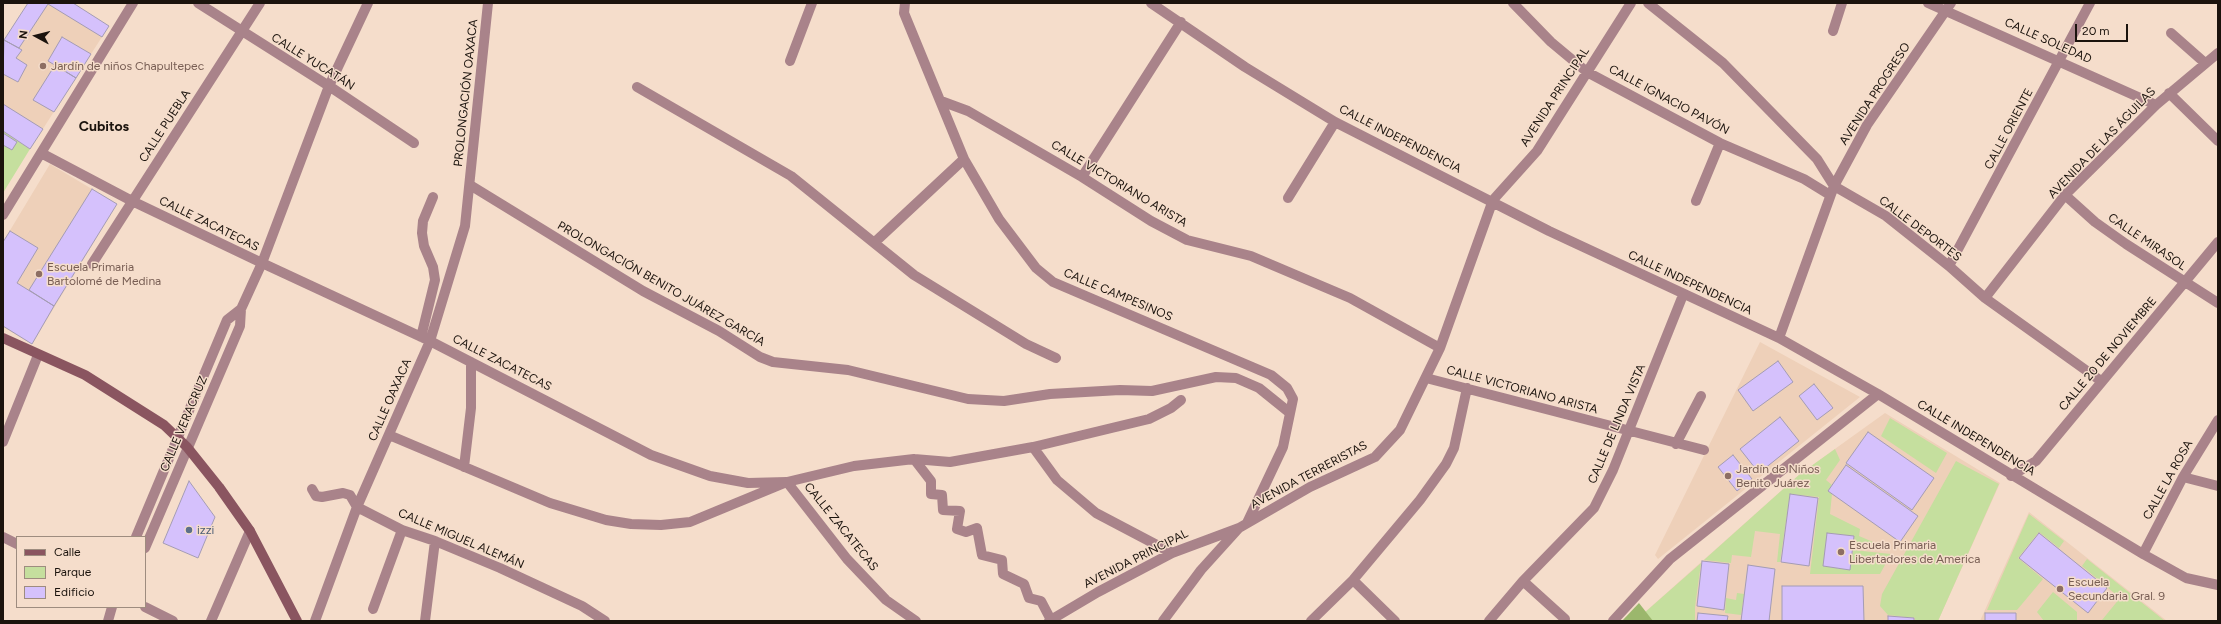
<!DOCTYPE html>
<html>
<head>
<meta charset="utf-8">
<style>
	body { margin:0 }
	#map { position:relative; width:2221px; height:624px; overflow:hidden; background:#f5ddcb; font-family:Figtree,sans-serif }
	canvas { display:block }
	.frame { position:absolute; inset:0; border:4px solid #1b130d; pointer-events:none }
	.legend { position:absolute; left:16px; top:536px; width:130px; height:72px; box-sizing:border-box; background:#f5ddcb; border:1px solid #9e8c7f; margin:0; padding:5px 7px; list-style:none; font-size:12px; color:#1b130d }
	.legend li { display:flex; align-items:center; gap:8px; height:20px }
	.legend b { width:20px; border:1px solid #9e8c7f }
	.north { position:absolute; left:16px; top:16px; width:40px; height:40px; -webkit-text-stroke:3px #f5ddcb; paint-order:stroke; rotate:277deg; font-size:11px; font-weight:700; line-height:16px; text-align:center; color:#1b130d }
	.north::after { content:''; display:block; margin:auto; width:14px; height:18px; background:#1b130d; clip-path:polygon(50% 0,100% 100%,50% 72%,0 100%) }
	.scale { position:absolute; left:2075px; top:24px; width:53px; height:18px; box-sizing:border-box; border:2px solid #1b130d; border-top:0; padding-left:5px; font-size:12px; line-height:14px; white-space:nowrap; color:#1b130d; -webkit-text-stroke:3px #f5ddcb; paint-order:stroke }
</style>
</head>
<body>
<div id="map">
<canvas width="2221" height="624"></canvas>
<div class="frame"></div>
<ul class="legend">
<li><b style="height:5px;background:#8a5560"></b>Calle</li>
<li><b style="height:11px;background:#c5df9e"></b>Parque</li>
<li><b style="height:11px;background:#d5c1fc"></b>Edificio</li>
</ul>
<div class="north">N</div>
<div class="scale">20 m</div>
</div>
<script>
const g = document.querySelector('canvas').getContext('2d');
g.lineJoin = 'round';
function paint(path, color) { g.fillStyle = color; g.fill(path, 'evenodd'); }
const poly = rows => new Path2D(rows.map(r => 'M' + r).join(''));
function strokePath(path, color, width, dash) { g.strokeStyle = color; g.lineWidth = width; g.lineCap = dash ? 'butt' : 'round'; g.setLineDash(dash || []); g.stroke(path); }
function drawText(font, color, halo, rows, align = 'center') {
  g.font = font + ' Figtree,sans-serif'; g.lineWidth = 3; g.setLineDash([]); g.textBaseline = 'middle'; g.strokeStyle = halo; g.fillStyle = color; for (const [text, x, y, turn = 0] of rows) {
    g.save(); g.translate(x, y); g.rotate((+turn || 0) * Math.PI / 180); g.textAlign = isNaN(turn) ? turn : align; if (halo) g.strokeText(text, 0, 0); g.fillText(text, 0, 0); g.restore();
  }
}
paint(poly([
	[28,3,73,3,109,26,30,149,3,131,3,42],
	[50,164,117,204,32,344,3,327,3,242],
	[1760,342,1860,397,1658,559,1655,555],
	[1885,413,2000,483,1938,621,1635,621,1800,474],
	[2029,512,2167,621,1980,621]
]), '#eed0b9');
paint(poly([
	[3,131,30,149,3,193],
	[1890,418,1947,453,1936,473,1881,436],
	[1835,449,1840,460,1826,480,1832,485,1828,491,1832,494,1830,514,1860,529,1859,536,1885,547,1854,544,1854,536,1828,533,1823,566,1850,570,1853,550,1891,554,1880,574,1810,574,1819,497,1790,494,1780,562,1777,562,1780,534,1755,531,1751,557,1732,555,1731,563,1704,560,1800,474],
	[1956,461,1999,484,1938,621,1915,621,1915,618,1888,615,1880,606,1882,594],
	[2029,514,2064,541,2059,548,2039,532,2018,558,2043,579,2017,610,1987,610],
	[2087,559,2165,621,2102,620,2120,598,2082,566],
	[1701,563,1695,607,1695,621,1635,621],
	[2053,592,2077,612,2077,621,2044,621,2037,612],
	[1737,593,1744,594,1741,615,1725,613,1726,598,1736,600]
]), '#c5df9e');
paint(poly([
	[1639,603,1653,621,1622,621]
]), '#9bb76c');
const building = poly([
	[28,3,73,3,109,26,102,37,48,4,19,48,4,40,28,3],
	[62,37,91,54,76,78,48,61,62,37],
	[4,40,22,50,16,58,27,65,18,82,3,74,4,40],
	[55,65,76,78,54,112,33,100,55,65],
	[3,104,43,129,30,149,3,131,3,104],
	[3,133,17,142,12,150,3,145,3,133],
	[92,189,117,204,54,306,29,290,92,189],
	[10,231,38,248,17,283,54,306,32,344,3,326,3,242,10,231],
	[1778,361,1793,382,1753,411,1738,390,1778,361],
	[1814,384,1833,408,1817,420,1799,396,1814,384],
	[1780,417,1799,441,1759,473,1740,449,1780,417],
	[1868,432,1934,478,1912,510,1846,463,1868,432],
	[1733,455,1752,479,1737,491,1718,467,1733,455],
	[1846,465,1918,516,1900,542,1828,491,1846,465],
	[189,481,215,517,198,558,163,543,189,481],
	[1790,494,1818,498,1809,566,1781,562,1790,494],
	[1827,533,1854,536,1850,570,1823,566,1827,533],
	[2039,533,2107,588,2088,613,2019,558,2039,533],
	[1702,561,1729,564,1724,610,1697,606,1702,561],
	[1748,565,1775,569,1769,621,1741,621,1748,565],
	[1782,586,1863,586,1864,621,1782,621,1782,586],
	[1698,613,1728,616,1727,621,1697,621,1698,613],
	[1985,613,2016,613,2016,621,1985,621,1985,613],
	[1888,616,1914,618,1914,621,1888,621,1888,616]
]);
paint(building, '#d5c1fc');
strokePath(building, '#a49cb4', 1);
strokePath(poly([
	[198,3,329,86,414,143],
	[905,3,904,13,964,159,999,219,1036,268,1053,282,1271,375,1287,388,1293,399,1283,447,1247,523],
	[1151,3,1245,67,1335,122,1549,231,1779,338,1878,394,2143,554,2186,578,2218,585],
	[1513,3,1551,42,1587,72,1720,143,1804,179,1830,195],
	[1648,3,1723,63,1817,159,1834,186,1886,216,1949,266,1985,298,2101,381],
	[1928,3,2156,105],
	[1833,31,1842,3],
	[2171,33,2205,63],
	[790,61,812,3],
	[637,87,791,176,914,275,1026,344,1056,358],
	[2169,93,2218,141],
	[941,101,968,111,1082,177,1151,221,1187,240,1251,256,1350,298,1440,348],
	[41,153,132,201,262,263,430,341,651,455,710,476,748,483,787,482,847,559,886,600,916,621],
	[1082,177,1181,22],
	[470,185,643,291,719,331,760,357,773,362,848,370,968,399,1004,401,1050,394,1120,390,1152,391,1216,377,1236,378,1259,388,1290,413],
	[2065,195,2095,222,2126,244,2218,303],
	[1288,198,1335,122],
	[1696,201,1720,143],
	[3,215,133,3],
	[875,242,964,159],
	[92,264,260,3],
	[1949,266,2090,3],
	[1985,298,2065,195,2156,105,2218,53],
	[421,337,435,280,433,267,424,246,422,233,423,221,433,197],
	[1779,338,1834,186,1867,125,1951,3],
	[1426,378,1704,450],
	[389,435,550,503,606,520,631,524,661,525,690,522,787,482,854,466,914,459,950,462,1033,447,1149,419,1171,408,1181,400],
	[3,442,38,355],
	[1676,444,1701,396],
	[1033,447,1057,480,1096,513,1172,553],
	[914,459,931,481,931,494,942,495,943,510,960,511,957,529,966,532,977,528,982,555,1002,560,1003,574,1024,584,1029,598,1041,601,1051,620],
	[464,467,471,408,471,362],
	[2011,476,2036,461,2218,242],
	[2183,477,2218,486],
	[312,489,316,496,322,497,343,493,350,495,357,507,402,530,435,541,500,568,582,606,605,621],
	[3,537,17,544],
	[136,537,227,320,241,309],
	[145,548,240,326,241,309,262,263,329,86,368,3],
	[2143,554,2183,477,2218,420],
	[1353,580,1395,621],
	[1523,581,1565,619],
	[145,607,173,621],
	[373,609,402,530],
	[108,621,112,607],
	[211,621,250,531],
	[315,621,357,507,430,341,465,226,488,3],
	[425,621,435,541],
	[1049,621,1098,592,1172,553,1239,528],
	[1163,621,1201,570,1239,528,1310,487,1375,457,1400,430,1440,348,1493,200,1537,151,1631,3],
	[1311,621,1353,580,1420,500,1446,464,1454,448,1467,388],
	[1489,621,1523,581,1594,508,1613,470,1683,295],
	[1613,621,1670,559,1878,394]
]), '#a9838a', 10);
strokePath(poly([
	[3,338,85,375,164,425,187,447,219,487,250,531,297,621]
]), '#8a5560', 10);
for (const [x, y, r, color] of [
	[43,66,4,"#8d6e63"],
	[39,274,4,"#8d6e63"],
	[1728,476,4,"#8d6e63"],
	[189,530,4,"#5c6f8a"],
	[1841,552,4,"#8d6e63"],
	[2060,589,4,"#8d6e63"]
]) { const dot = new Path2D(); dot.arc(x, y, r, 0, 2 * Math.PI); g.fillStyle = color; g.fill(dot); strokePath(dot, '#f5ddcb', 1.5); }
drawText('12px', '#1b130d', '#f5ddcb', [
	["CALLE SOLEDAD",2048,41,24],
	["CALLE YUCATÁN",313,62,32],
	["PROLONGACIÓN OAXACA",466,93,-84],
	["AVENIDA PROGRESO",1875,94,-57],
	["AVENIDA PRINCIPAL",1555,97,-57],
	["CALLE IGNACIO PAVÓN",1669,100,28],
	["CALLE PUEBLA",165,126,-57],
	["CALLE ORIENTE",2009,129,-62],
	["CALLE INDEPENDENCIA",1400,139,27],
	["AVENIDA DE LAS ÁGUILAS",2102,143,-46],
	["CALLE VICTORIANO ARISTA",1119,184,31],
	["CALLE ZACATECAS",209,224,26],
	["CALLE DEPORTES",1920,229,37],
	["CALLE MIRASOL",2147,242,34],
	["CALLE INDEPENDENCIA",1690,283,25],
	["PROLONGACIÓN BENITO JUÁREZ GARCÍA",661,284,30],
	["CALLE CAMPESINOS",1118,295,23],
	["CALLE 20 DE NOVIEMBRE",2108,354,-50],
	["CALLE ZACATECAS",502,363,27],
	["CALLE VICTORIANO ARISTA",1522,390,15],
	["CALLE OAXACA",390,400,-66],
	["CALLE VERACRUZ",184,424,-67],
	["CALLE DE LINDA VISTA",1617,424,-67],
	["CALLE INDEPENDENCIA",1976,438,31],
	["AVENIDA TERRERISTAS",1309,475,-28],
	["CALLE LA ROSA",2168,480,-61],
	["CALLE ZACATECAS",841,527,51],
	["CALLE MIGUEL ALEMÁN",461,539,23],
	["AVENIDA PRINCIPAL",1136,559,-27]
]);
drawText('12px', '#785e54', '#f5ddcb', [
	["Jardín de niños Chapultepec",51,66],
	["Escuela Primaria",47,267],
	["Bartolomé de Medina",47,281],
	["Jardín de Niños",1736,469],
	["Benito Juárez",1736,483],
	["Escuela Primaria",1849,545],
	["Libertadores de America",1849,559],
	["Escuela",2068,582],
	["Secundaria Gral. 9",2068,596]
], 'left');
drawText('12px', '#4e5e75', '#f5ddcb', [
	["izzi",197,530]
], 'left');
drawText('bold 14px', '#1b130d', '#f5ddcb', [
	["Cubitos",104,127]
]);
</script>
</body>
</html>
